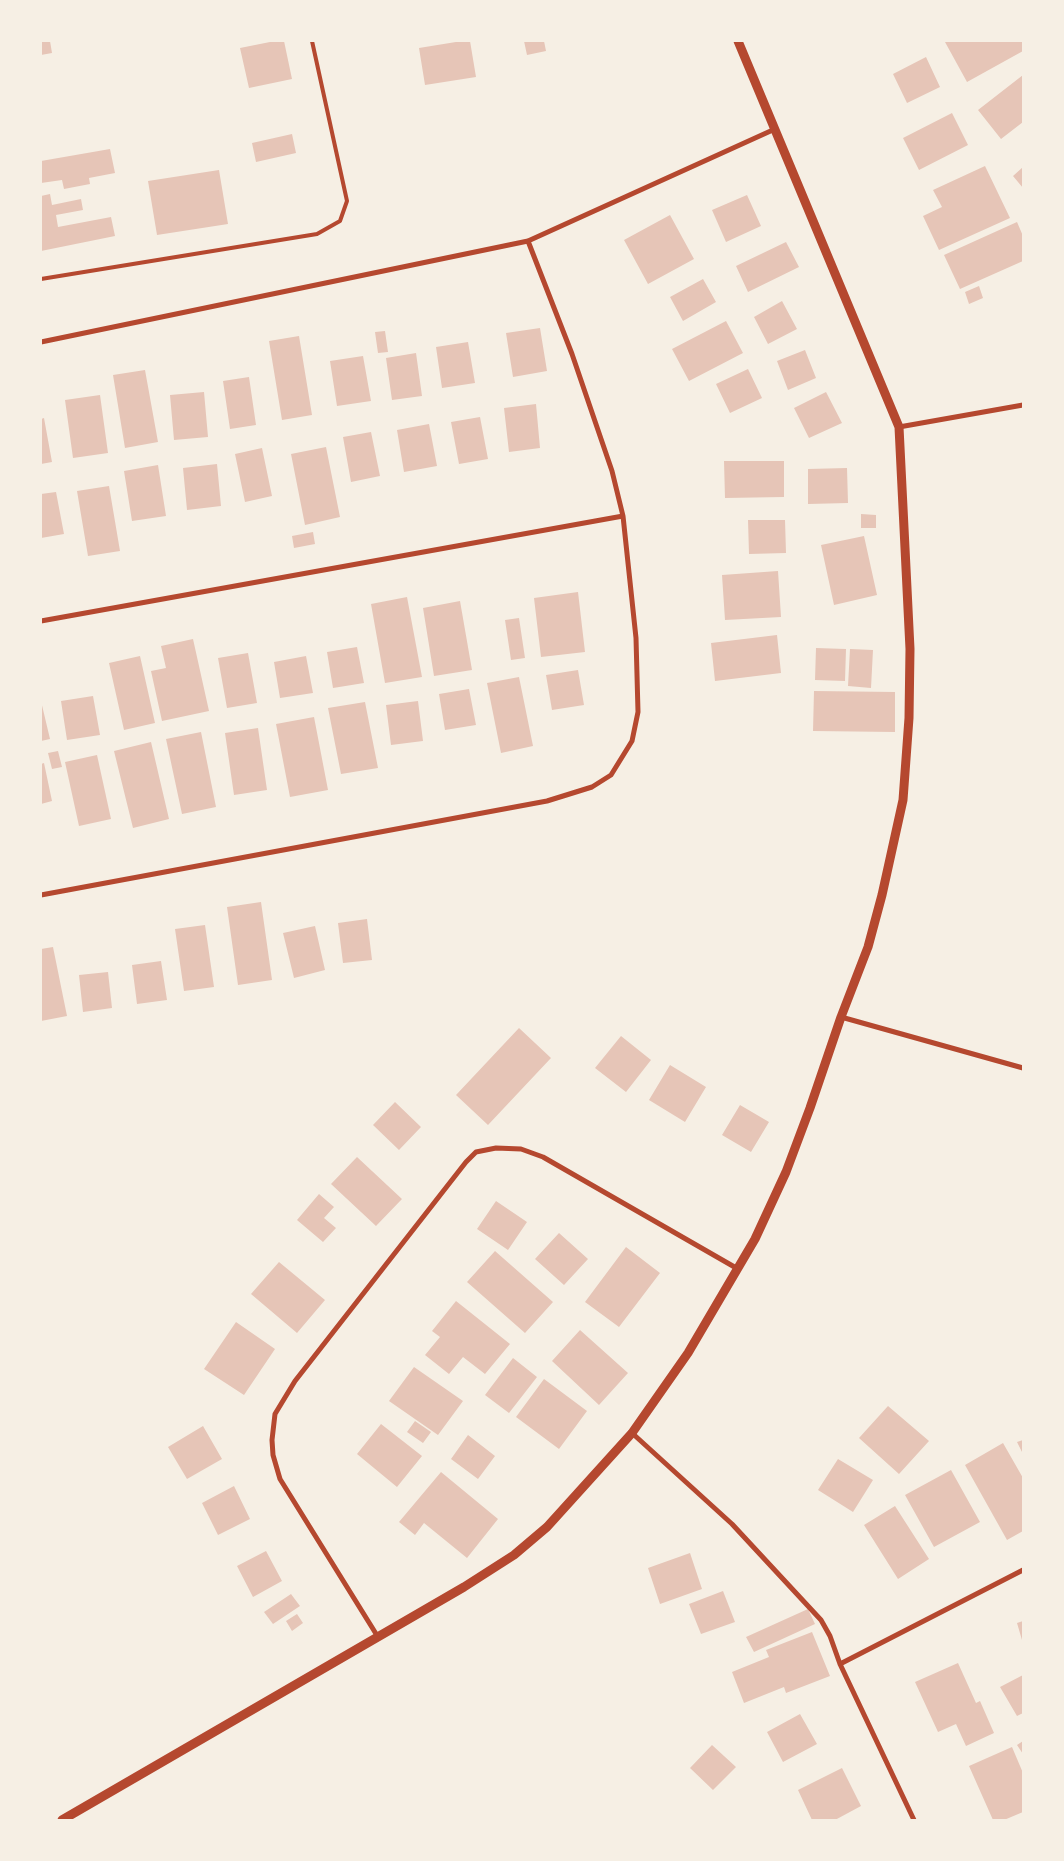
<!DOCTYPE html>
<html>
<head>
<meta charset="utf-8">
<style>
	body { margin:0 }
	#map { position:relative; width:1064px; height:1861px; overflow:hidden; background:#f6efe4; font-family:"Sofia Sans Condensed",sans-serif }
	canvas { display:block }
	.frame { position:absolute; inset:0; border:42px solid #f6efe4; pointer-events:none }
</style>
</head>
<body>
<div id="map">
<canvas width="1064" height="1861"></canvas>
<div class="frame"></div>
</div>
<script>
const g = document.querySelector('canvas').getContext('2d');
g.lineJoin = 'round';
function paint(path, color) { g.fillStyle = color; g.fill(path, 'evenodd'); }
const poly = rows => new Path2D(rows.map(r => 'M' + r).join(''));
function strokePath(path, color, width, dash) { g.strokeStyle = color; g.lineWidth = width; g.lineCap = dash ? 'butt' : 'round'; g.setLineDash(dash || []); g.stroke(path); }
paint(poly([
	[41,41,50,41,52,53,41,55],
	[275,41,284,41,292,79,249,88,240,48],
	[462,41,470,41,476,77,425,85,419,48],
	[524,41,544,41,546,51,527,55],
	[946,41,1023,41,1023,51,967,82,945,42],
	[926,57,940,87,907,103,893,74],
	[1023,75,1023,122,1001,139,978,110],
	[952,113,968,145,919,170,903,138],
	[292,134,296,153,256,162,252,143],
	[110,149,115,173,89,178,90,184,64,189,62,180,41,183,41,161],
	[985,166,1010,218,939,250,923,216,942,207,933,190],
	[1023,167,1023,188,1013,176],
	[219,170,228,224,157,235,148,181],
	[50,194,52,205,81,199,83,210,56,215,58,227,111,217,115,236,41,251,41,196],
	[747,195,761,226,726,242,712,210],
	[670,215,694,259,648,284,624,240],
	[1017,222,1023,236,1023,261,960,289,944,255],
	[786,242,799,267,748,292,736,266],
	[703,279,716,302,683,321,670,297],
	[979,286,983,298,969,304,965,292],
	[782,301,797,329,768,344,754,317],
	[726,321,743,353,689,381,672,349],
	[540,328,547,371,513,377,506,333],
	[385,331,388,352,378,353,375,332],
	[299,336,312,415,282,420,269,341],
	[468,342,475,383,442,388,436,347],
	[805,350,816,378,788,390,777,361],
	[416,353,422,396,392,400,386,358],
	[363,356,371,401,337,406,330,361],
	[748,369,762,398,730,413,716,384],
	[145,370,158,442,125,448,113,375],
	[249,377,256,425,230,429,223,381],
	[204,392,208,437,174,440,170,395],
	[826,392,842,423,809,438,794,408],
	[100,395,108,453,73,458,65,400],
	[536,404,540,448,509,452,504,408],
	[480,417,488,459,459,464,451,422],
	[44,418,52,462,41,464,41,419],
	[429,424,437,466,404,472,397,430],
	[371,432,380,476,351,482,343,437],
	[326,447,340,517,305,525,291,454],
	[262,448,272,496,245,502,235,454],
	[724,461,784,461,784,497,725,498],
	[217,464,221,506,187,510,183,468],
	[158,465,166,516,132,521,124,471],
	[847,468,848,503,808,504,808,469],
	[109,486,120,551,88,556,77,491],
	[56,492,64,534,41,538,41,494],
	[861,514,876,515,876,528,861,528],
	[748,520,785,520,786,553,749,554],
	[313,532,315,544,294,548,292,536],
	[864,536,877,595,834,605,821,545],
	[778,571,781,617,725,620,722,575],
	[578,592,585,652,541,657,534,598],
	[407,597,422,677,385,683,371,604],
	[460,601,472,670,434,676,423,608],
	[519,618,525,658,511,660,505,620],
	[777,635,781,673,715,681,711,643],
	[193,639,209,711,162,721,151,671,166,668,161,646],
	[357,647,364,683,333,688,327,652],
	[816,648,846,649,845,681,815,680],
	[850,649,873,650,871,688,848,686],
	[248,653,257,703,227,708,218,658],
	[140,656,155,723,124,730,109,663],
	[306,656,313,693,280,698,274,662],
	[578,670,584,705,552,710,546,675],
	[519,677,533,746,501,753,487,683],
	[469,689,476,725,445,730,439,694],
	[814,691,895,692,895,732,813,731],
	[93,696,100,735,67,740,61,701],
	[41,701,50,739,41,741],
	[418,701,423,741,391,745,386,705],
	[365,702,378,768,341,774,328,708],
	[314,717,328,790,290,797,276,724],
	[258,728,267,790,234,795,225,733],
	[201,732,216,807,182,814,166,739],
	[151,742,169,819,133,828,114,751],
	[58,751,62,767,52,769,48,753],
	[97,755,111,819,79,826,65,762],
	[44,763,52,801,41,804,41,764],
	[261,902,272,980,238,985,227,907],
	[367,919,372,960,343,963,338,923],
	[205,925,214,987,184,991,175,929],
	[315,926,325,970,294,978,283,933],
	[53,947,67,1016,41,1021,41,949],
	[161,961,167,1000,137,1004,132,965],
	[108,972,112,1008,83,1012,79,975],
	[519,1028,551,1058,488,1125,456,1095],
	[621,1036,651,1060,626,1092,595,1068],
	[670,1065,706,1087,685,1122,649,1100],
	[395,1102,421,1127,399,1150,373,1125],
	[740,1105,769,1122,751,1152,722,1135],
	[357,1157,402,1199,376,1226,331,1184],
	[319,1194,334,1207,324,1218,336,1228,323,1242,297,1220],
	[496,1201,527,1222,508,1250,477,1229],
	[559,1233,588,1259,564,1285,535,1259],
	[626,1247,660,1273,619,1327,585,1302],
	[495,1251,553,1302,525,1333,467,1282],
	[279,1262,325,1300,297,1333,251,1294],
	[456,1301,510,1344,485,1374,463,1357,449,1374,425,1355,440,1337,432,1331],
	[236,1322,275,1349,244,1395,204,1369],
	[580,1330,628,1373,599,1405,552,1361],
	[513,1358,537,1377,509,1413,485,1395],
	[414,1367,463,1401,438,1435,389,1401],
	[544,1379,587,1411,559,1449,516,1417],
	[888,1406,929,1441,899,1474,859,1438],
	[415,1421,431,1432,423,1443,407,1432],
	[381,1424,422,1456,397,1487,357,1454],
	[203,1426,222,1459,187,1479,168,1447],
	[468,1435,495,1456,478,1479,451,1459],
	[1023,1440,1023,1454,1017,1442],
	[1003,1443,1023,1478,1023,1531,1007,1540,965,1465],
	[838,1459,873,1480,853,1512,818,1490],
	[951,1470,980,1522,934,1547,905,1495],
	[441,1472,498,1519,467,1558,424,1523,415,1535,399,1522],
	[234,1486,250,1519,218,1535,202,1503],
	[895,1506,929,1559,898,1579,864,1525],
	[266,1551,282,1581,253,1597,237,1566],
	[690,1553,702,1589,660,1604,648,1568],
	[723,1591,735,1622,701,1634,689,1604],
	[291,1594,300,1606,273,1624,264,1612],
	[808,1609,815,1624,754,1652,746,1637],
	[297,1614,303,1623,292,1631,286,1621],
	[1023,1621,1023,1640,1022,1640,1017,1623],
	[812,1632,830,1676,786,1693,784,1687,744,1703,732,1672,769,1657,766,1650],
	[958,1663,976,1703,980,1701,994,1733,966,1746,956,1724,938,1732,915,1682],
	[1023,1675,1023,1713,1017,1716,1000,1687],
	[800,1714,817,1744,783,1762,767,1732],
	[1023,1741,1023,1754,1017,1745],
	[712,1745,736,1767,713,1790,690,1768],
	[1012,1747,1023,1773,1023,1812,1004,1820,993,1820,969,1766],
	[842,1768,861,1806,835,1820,812,1820,798,1790]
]), '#e6c5b7');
strokePath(poly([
	[41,279,317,234,340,221,347,201,312,41]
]), '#b5482f', 4);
strokePath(poly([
	[41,342,528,241,775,129],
	[899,427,1023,405],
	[41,621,623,516],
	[41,895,547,801,592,787,611,775,632,741,638,712,636,638,623,516,612,471,572,354,528,241],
	[841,1017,1023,1068],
	[632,1433,732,1524,821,1620,830,1636,840,1664,914,1820],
	[378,1637,280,1479,273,1455,272,1440,275,1414,295,1381,466,1162,476,1152,496,1148,521,1149,543,1157,738,1269],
	[840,1664,1023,1570]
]), '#b5482f', 5);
strokePath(poly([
	[62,1820,464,1587,514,1555,547,1527,632,1433,688,1353,755,1239,786,1172,810,1108,841,1017,868,947,882,895,903,800,909,718,910,649,899,427,738,41]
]), '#b5482f', 9);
</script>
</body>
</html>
